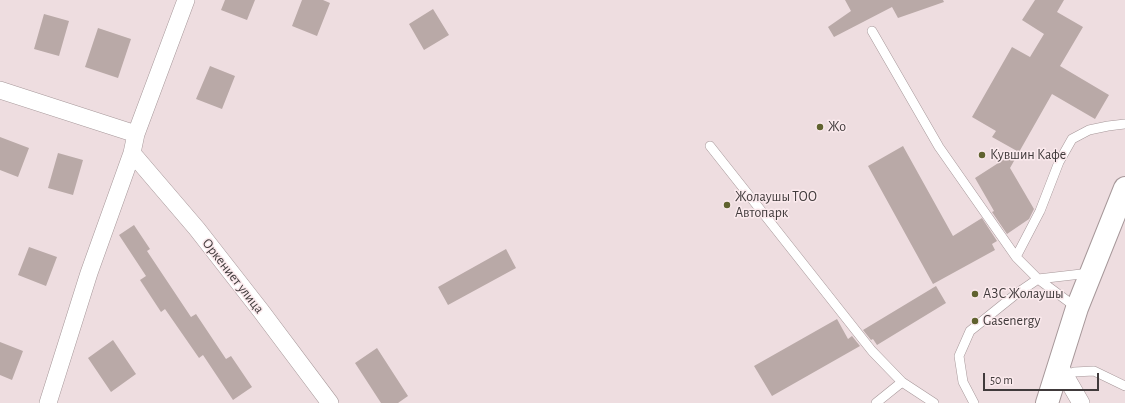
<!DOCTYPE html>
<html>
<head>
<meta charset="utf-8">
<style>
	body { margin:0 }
	#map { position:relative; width:1125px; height:403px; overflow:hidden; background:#eedde0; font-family:"Alegreya Sans",sans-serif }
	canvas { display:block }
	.scale { position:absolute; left:983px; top:373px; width:116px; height:18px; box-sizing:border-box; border:2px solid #403a3b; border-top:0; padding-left:5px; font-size:12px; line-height:14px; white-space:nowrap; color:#403a3b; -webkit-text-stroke:3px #fbeaed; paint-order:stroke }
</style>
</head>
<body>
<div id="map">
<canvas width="1125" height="403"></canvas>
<div class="scale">50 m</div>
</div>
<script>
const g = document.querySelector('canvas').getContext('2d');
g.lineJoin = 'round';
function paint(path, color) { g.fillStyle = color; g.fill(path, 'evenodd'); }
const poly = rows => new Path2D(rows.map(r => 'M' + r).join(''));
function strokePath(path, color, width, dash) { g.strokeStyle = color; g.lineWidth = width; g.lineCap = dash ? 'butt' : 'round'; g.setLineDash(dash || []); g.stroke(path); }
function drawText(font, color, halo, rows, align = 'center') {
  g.font = font + ' "Alegreya Sans",sans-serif'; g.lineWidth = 3; g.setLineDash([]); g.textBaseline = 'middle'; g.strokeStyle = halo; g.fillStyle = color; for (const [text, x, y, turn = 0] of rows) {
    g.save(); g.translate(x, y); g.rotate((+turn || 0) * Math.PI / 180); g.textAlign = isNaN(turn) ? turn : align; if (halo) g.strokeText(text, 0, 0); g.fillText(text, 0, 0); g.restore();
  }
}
paint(poly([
	[225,0,255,0,247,20,221,10],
	[302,0,323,0,330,3,317,36,292,26],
	[845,0,943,0,944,2,898,18,892,7,834,37,828,27,851,11],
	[1035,0,1064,0,1057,12,1083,27,1060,66,1109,95,1095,119,1052,94,1010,168,1034,209,1029,219,1007,234,992,212,994,211,975,178,1017,151,992,137,996,131,972,117,1012,47,1030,57,1044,34,1022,20],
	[433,9,449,35,424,50,409,24],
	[44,14,69,21,59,56,34,49],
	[98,28,131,39,118,78,85,67],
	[210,66,235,76,222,109,196,99],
	[0,137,29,148,18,177,0,170],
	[903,146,953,236,982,218,997,241,992,244,995,250,933,284,868,166],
	[58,153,83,160,73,195,48,188],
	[134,225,150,249,147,251,191,317,196,314,226,359,231,356,252,387,233,400,203,355,199,358,165,309,161,312,140,280,146,276,119,235],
	[29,247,57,257,46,286,18,275],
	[506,249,516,268,448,305,438,287],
	[936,286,946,303,877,345,873,339,871,340,863,330],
	[837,319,848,339,852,336,860,346,772,396,754,366],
	[113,340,136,374,111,392,88,358],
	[0,342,23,351,12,380,0,375],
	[377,348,408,396,398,403,381,403,355,363]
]), '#b9a9a7');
const service = poly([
	[872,31,939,147,1016,257,1038,279,1077,308],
	[710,146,872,351,902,382,934,403],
	[1016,257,1040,211,1059,162,1072,139,1089,130,1108,126,1125,124],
	[1066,376,1074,372,1094,371,1125,386],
	[876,403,902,382],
	[974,403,963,382,959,356,970,331,1016,294,1038,279,1090,273]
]);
const minor = poly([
	[0,90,136,134],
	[132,153,197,229,261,311,330,403],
	[1059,365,1081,403],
	[48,403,89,273,132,153,136,134,186,0]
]);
const primary = poly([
	[1047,403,1077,308,1125,188]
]);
strokePath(service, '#a69799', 10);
strokePath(minor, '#a69799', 18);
strokePath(primary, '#a69799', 24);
strokePath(service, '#fff', 9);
strokePath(minor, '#fff', 17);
strokePath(primary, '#fff', 22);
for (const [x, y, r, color] of [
	[820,127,4,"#60622f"],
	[982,155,4,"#60622f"],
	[727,205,4,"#60622f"],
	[975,294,4,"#60622f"],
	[975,321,4,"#60622f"]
]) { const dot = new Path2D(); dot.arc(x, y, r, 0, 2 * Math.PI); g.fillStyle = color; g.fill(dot); strokePath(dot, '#fbeaed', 1.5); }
drawText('14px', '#403a3b', '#fbeaed', [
	["Жо",828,127],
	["Кувшин Кафе",990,155],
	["Жолаушы ТОО",735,197],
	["Автопарк",735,213],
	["АЗС Жолаушы",983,294],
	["Gasenergy",983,321]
], 'left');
drawText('14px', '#403a3b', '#fbeaed', [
	["Оркениет улица",233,276,52]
]);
</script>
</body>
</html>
